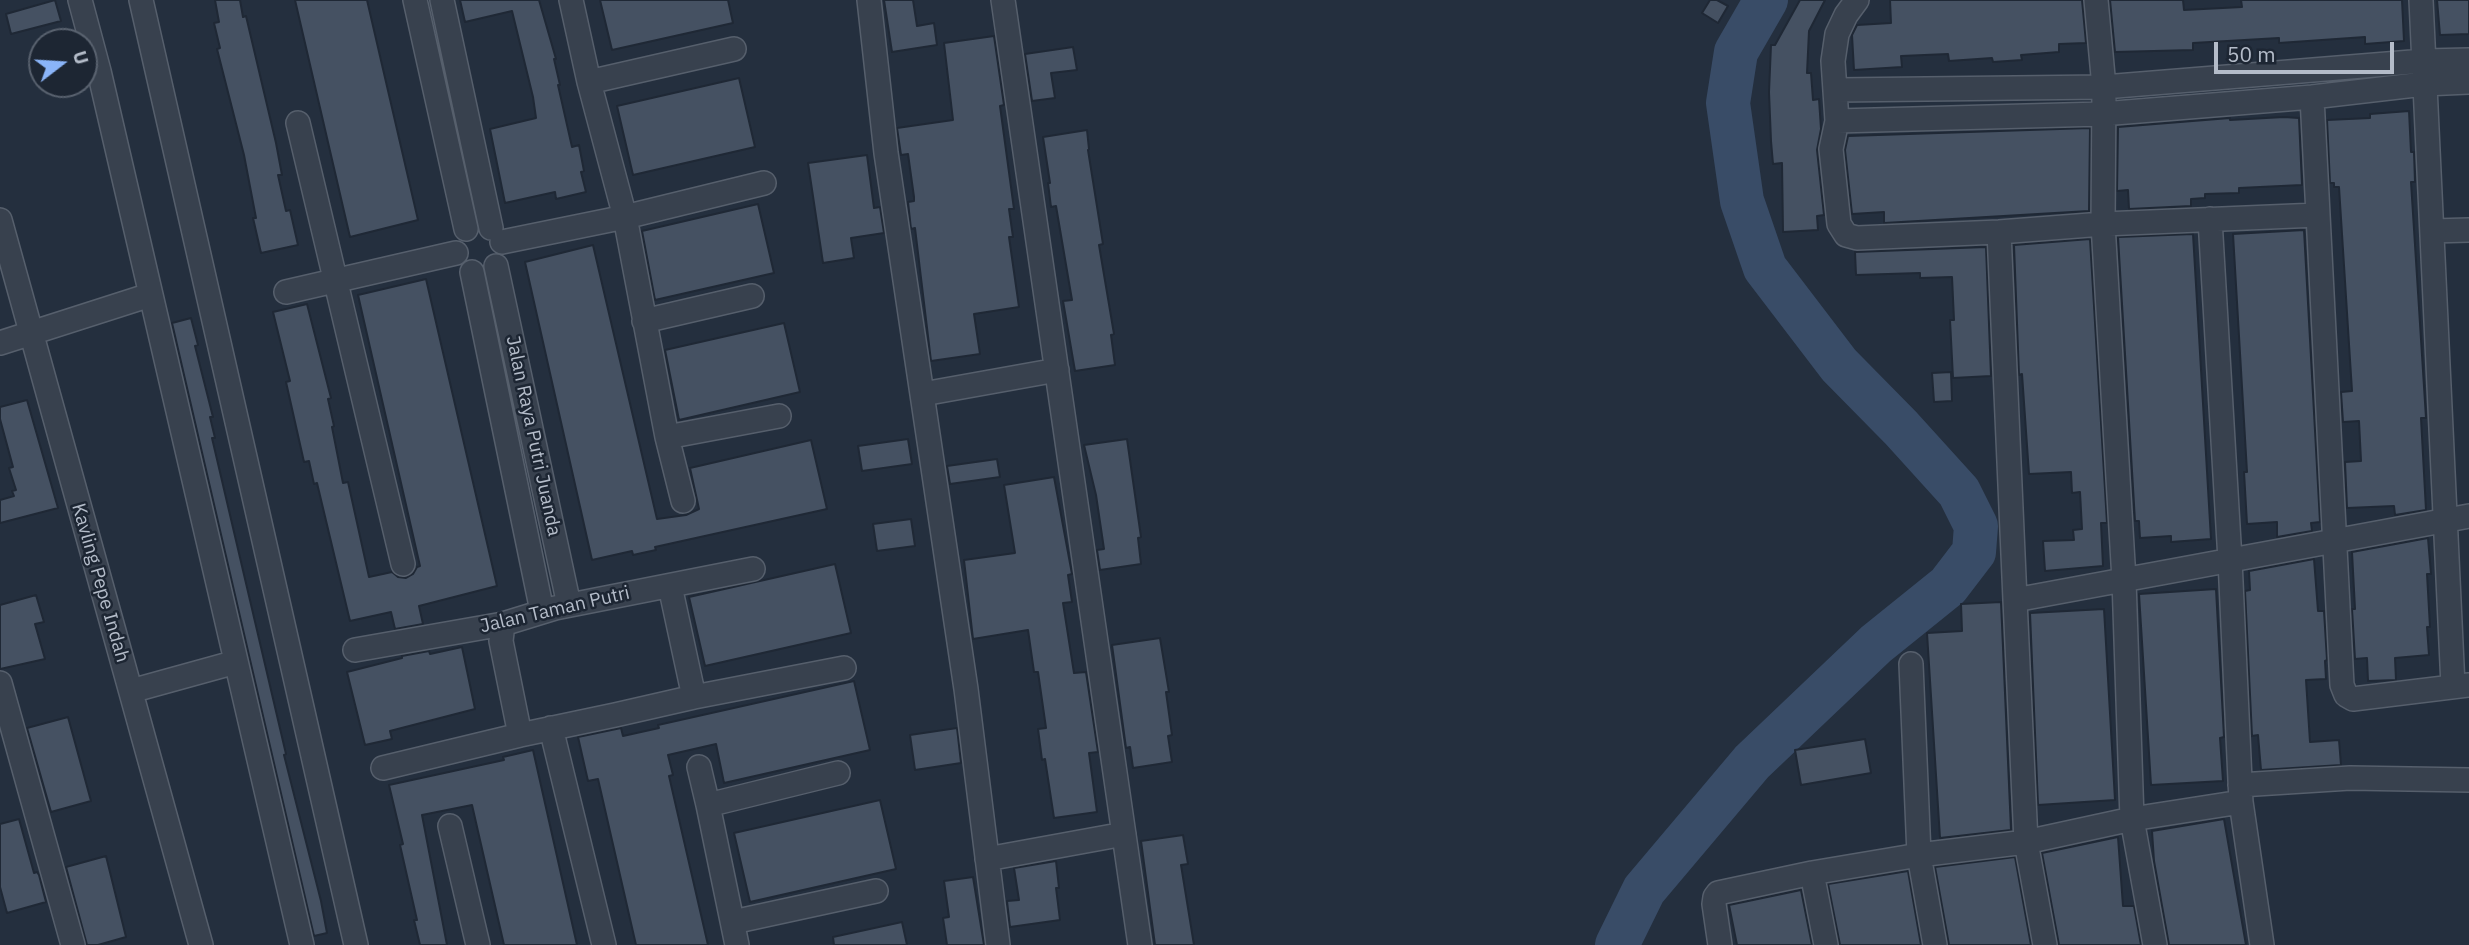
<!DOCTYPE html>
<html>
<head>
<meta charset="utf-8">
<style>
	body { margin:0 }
	#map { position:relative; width:2469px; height:945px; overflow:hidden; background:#242f3e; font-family:"IBM Plex Sans",sans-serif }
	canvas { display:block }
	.north { position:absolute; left:28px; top:28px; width:70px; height:70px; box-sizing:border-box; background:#1d2633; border:2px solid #59626f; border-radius:50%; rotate:73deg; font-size:19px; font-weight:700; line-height:28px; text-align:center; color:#b4bcc9 }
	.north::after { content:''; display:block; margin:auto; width:24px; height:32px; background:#8ab4f8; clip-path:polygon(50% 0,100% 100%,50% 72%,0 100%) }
	.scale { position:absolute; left:2214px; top:42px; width:180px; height:32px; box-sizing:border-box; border:4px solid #b4bcc9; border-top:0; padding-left:9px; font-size:21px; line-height:24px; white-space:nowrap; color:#b4bcc9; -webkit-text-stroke:5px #1d2633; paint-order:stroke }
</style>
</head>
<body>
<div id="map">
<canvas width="2469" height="945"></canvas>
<div class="north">U</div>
<div class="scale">50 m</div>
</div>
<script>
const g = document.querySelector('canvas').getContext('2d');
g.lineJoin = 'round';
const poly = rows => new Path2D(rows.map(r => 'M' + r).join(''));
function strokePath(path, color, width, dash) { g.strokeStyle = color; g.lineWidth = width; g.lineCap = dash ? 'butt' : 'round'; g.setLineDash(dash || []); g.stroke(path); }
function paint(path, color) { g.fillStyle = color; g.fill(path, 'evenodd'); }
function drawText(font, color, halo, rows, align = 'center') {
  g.font = font + ' "IBM Plex Sans",sans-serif'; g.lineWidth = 5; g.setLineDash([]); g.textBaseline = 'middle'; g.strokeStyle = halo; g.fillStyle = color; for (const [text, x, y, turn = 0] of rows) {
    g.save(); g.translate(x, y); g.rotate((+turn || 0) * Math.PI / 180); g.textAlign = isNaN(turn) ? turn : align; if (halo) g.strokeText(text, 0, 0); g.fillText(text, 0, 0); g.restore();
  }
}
strokePath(poly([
	[1617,945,1644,890,1752,762,1876,644,1948,586,1974,552,1976,526,1959,492,1901,428,1839,365,1765,268,1742,201,1728,103,1736,52,1766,0]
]), '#394c67', 44);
const building = poly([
	[55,0,61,21,11,34,6,14,55,0],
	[215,0,240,0,243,17,246,16,276,143,282,175,278,175,286,211,290,210,298,245,261,253,253,218,256,218,244,155,217,49,220,48,214,23,219,22,215,0],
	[295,0,367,0,418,220,350,237,295,0],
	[460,0,539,0,556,59,554,59,560,85,558,85,572,147,579,145,584,171,581,172,586,192,556,199,555,192,505,203,490,129,536,118,533,97,512,11,465,22,460,0],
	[600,0,728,0,733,23,612,50,600,0],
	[884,0,913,0,917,26,934,23,937,45,892,52,884,0],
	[1710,0,1717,0,1728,6,1718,23,1702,13,1710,0],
	[1800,0,1825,0,1809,31,1807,73,1811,73,1813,100,1819,99,1821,129,1817,150,1824,215,1817,216,1818,230,1783,232,1782,163,1773,164,1771,141,1769,92,1771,45,1775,45,1800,0],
	[1890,0,2082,0,2086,43,2059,44,2059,52,2021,55,2022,60,1993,62,1992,58,1949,61,1948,54,1901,56,1902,67,1854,70,1852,35,1857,25,1891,23,1890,0],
	[2110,0,2183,0,2184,10,2242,7,2241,0,2402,0,2404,41,2365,44,2365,37,2279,43,2279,38,2193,43,2193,50,2115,52,2110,0],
	[2437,0,2469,0,2469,34,2440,35,2437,0],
	[994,36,1004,105,1000,106,1014,209,1009,209,1013,237,1009,237,1019,307,974,314,980,354,931,361,915,228,911,229,908,202,914,201,914,197,908,154,901,155,897,128,953,120,944,43,994,36],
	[1073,47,1077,70,1051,73,1055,98,1032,101,1025,54,1073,47],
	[739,78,755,147,633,175,617,106,739,78],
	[2409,111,2411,152,2414,152,2415,182,2411,182,2426,418,2421,418,2426,510,2395,515,2394,506,2347,508,2345,462,2361,461,2359,421,2343,422,2341,392,2352,391,2339,187,2334,187,2334,183,2330,183,2327,120,2370,118,2370,114,2409,111],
	[2284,117,2299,118,2302,185,2239,188,2239,193,2205,194,2205,198,2191,199,2191,206,2129,209,2128,190,2117,191,2118,127,2230,118,2230,120,2284,117],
	[2090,128,2089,211,1884,223,1884,212,1852,214,1845,150,1848,136,2090,128],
	[1087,130,1089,149,1088,150,1103,244,1099,245,1114,334,1111,335,1115,365,1075,371,1063,301,1072,300,1056,206,1051,207,1048,183,1050,183,1043,137,1087,130],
	[867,155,874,208,880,207,884,233,851,238,854,258,823,263,808,163,867,155],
	[758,204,774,273,655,300,642,231,758,204],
	[2304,230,2320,522,2311,523,2312,531,2277,537,2277,522,2247,524,2244,472,2247,472,2233,234,2304,230],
	[2193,234,2211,539,2171,542,2171,536,2140,538,2139,521,2135,521,2118,237,2193,234],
	[2090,239,2107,523,2101,523,2103,566,2045,571,2043,541,2074,540,2073,530,2082,529,2080,492,2072,493,2071,472,2029,474,2022,374,2019,375,2014,245,2090,239],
	[593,245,657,519,686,515,699,509,690,468,811,440,827,509,655,547,656,550,633,555,632,551,592,560,525,262,593,245],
	[1986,247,1991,376,1953,378,1950,320,1954,320,1952,277,1920,278,1920,273,1856,275,1855,252,1986,247],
	[426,279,497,586,419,606,423,624,395,629,391,612,350,621,317,483,314,484,309,461,304,462,286,382,290,381,273,312,307,304,331,398,328,399,334,426,332,427,343,483,348,482,369,577,392,572,398,577,406,578,413,574,417,567,420,566,358,295,426,279],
	[191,318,198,345,195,346,213,417,210,417,215,438,212,438,286,754,284,755,321,901,327,933,314,936,172,323,191,318],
	[784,323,800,392,679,420,665,350,784,323],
	[1951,372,1952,401,1934,402,1932,373,1951,372],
	[27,400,58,508,0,523,0,500,14,496,12,491,16,490,9,468,13,467,0,419,0,407,27,400],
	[908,439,912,464,862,471,858,446,908,439],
	[1127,439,1141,537,1138,538,1141,564,1100,570,1097,550,1104,549,1096,495,1084,445,1127,439],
	[997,459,1000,477,950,484,947,466,997,459],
	[1054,477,1072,574,1068,575,1072,602,1063,603,1074,673,1086,672,1098,752,1089,753,1097,812,1054,818,1045,759,1042,760,1038,729,1046,728,1038,672,1034,672,1028,630,973,639,964,560,1015,553,1004,485,1054,477],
	[911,519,915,546,877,551,873,524,911,519],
	[2428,538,2431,574,2427,574,2430,627,2427,627,2429,655,2395,658,2396,680,2368,681,2367,658,2355,659,2352,609,2355,609,2352,552,2428,538],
	[2314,559,2318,611,2324,611,2327,660,2325,661,2326,679,2306,680,2310,742,2339,740,2341,765,2261,770,2258,735,2252,736,2245,591,2250,590,2249,571,2314,559],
	[835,564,851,633,705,666,689,597,835,564],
	[2216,589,2224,737,2220,738,2223,781,2151,785,2139,594,2216,589],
	[36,595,44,622,35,624,45,659,0,669,0,605,36,595],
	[2001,602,2011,830,1940,838,1927,633,1962,631,1961,604,2001,602],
	[2104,609,2115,800,2038,805,2030,613,2104,609],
	[1160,638,1169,692,1166,692,1172,735,1168,736,1172,762,1133,768,1130,747,1126,748,1112,645,1160,638],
	[462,647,475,709,390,731,392,739,365,745,347,672,402,658,402,656,429,651,430,654,462,647],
	[854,681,870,750,724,783,716,744,668,755,673,775,669,776,708,945,636,945,598,779,588,781,578,737,621,728,623,736,659,728,658,725,854,681],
	[68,717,91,801,51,812,27,728,68,717],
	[957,728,961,763,915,770,910,735,957,728],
	[1865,739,1871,773,1801,785,1795,750,1865,739],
	[533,750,577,945,504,945,472,805,422,815,447,945,420,945,414,920,417,920,400,845,403,844,389,785,504,760,503,757,533,750],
	[880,800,896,869,750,902,734,833,880,800],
	[19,819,34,873,37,872,39,875,46,902,7,913,0,887,0,824,19,819],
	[2224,819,2246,945,2169,945,2154,861,2152,831,2224,819],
	[1183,835,1188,864,1181,865,1194,945,1155,945,1141,841,1183,835],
	[2118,837,2123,906,2134,906,2141,945,2059,945,2042,853,2118,837],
	[106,856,126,937,98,945,87,945,66,867,106,856],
	[2015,857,2031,945,1949,945,1935,867,2015,857],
	[1056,861,1059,888,1056,888,1060,920,1010,927,1007,901,1019,900,1014,868,1056,861],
	[1908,871,1921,945,1840,945,1828,884,1908,871],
	[973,877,984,945,947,945,943,918,949,917,944,881,973,877],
	[1801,890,1812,945,1737,945,1729,905,1801,890],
	[902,922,907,945,834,945,833,937,902,922]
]);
paint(building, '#455162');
strokePath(building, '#1f2835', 2);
const minor = poly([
	[80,0,99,71,302,945],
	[141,0,356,945],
	[415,0,466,229],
	[442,0,491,228],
	[571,0,589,82,625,217,667,437,683,501],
	[869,0,886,153,966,689,998,945],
	[1003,0,1140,945],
	[1857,0,1846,15,1837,34,1833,61,1837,121,1831,149,1839,224,1846,235,1857,238,1999,232,2103,224,2318,215],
	[2096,0,2104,87,2103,224,2124,580,2132,819,2155,945],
	[2421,0,2453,686],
	[589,82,734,49],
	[1837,90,2104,87,2424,61,2469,60],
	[2312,97,2342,685,2346,695,2353,699,2469,685],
	[1837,121,2102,114,2312,97,2424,84,2469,82],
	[298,123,403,564],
	[2210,219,2230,560,2241,802],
	[0,220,201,945],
	[2432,231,2469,230],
	[1999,232,2015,600],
	[502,242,625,217,764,183],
	[496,266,569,605],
	[472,272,542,611],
	[286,292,456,253],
	[644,321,752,296],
	[0,343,150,295],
	[923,394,1057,370],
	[667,437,779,416],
	[503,624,501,641,520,735,615,715,694,697,670,586],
	[355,650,503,624,555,608,753,569],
	[1911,664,1919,855,1935,945],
	[0,683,73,945],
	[131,691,236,662],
	[694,697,844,668],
	[551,728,604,945],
	[699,767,708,805],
	[383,768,520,735],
	[2240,785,2350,778,2469,780],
	[450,826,478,945],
	[987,859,1124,834],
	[1812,873,1826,945],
	[733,922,876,891],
	[737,945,708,805,838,773],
	[1720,945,1714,904,1715,897,1718,893,1812,873,1919,855,2026,842,2132,819,2241,802,2262,945],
	[2045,945,2026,842,2015,600,2469,516]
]);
strokePath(minor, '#565f6c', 26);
strokePath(minor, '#38414e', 23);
drawText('19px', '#b4bcc9', '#1d2633', [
	["Jalan Raya Putri Juanda",533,436,78],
	["Kavling Pepe Indah",100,583,74],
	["Jalan Taman Putri",555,610,-13]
]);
</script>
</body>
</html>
